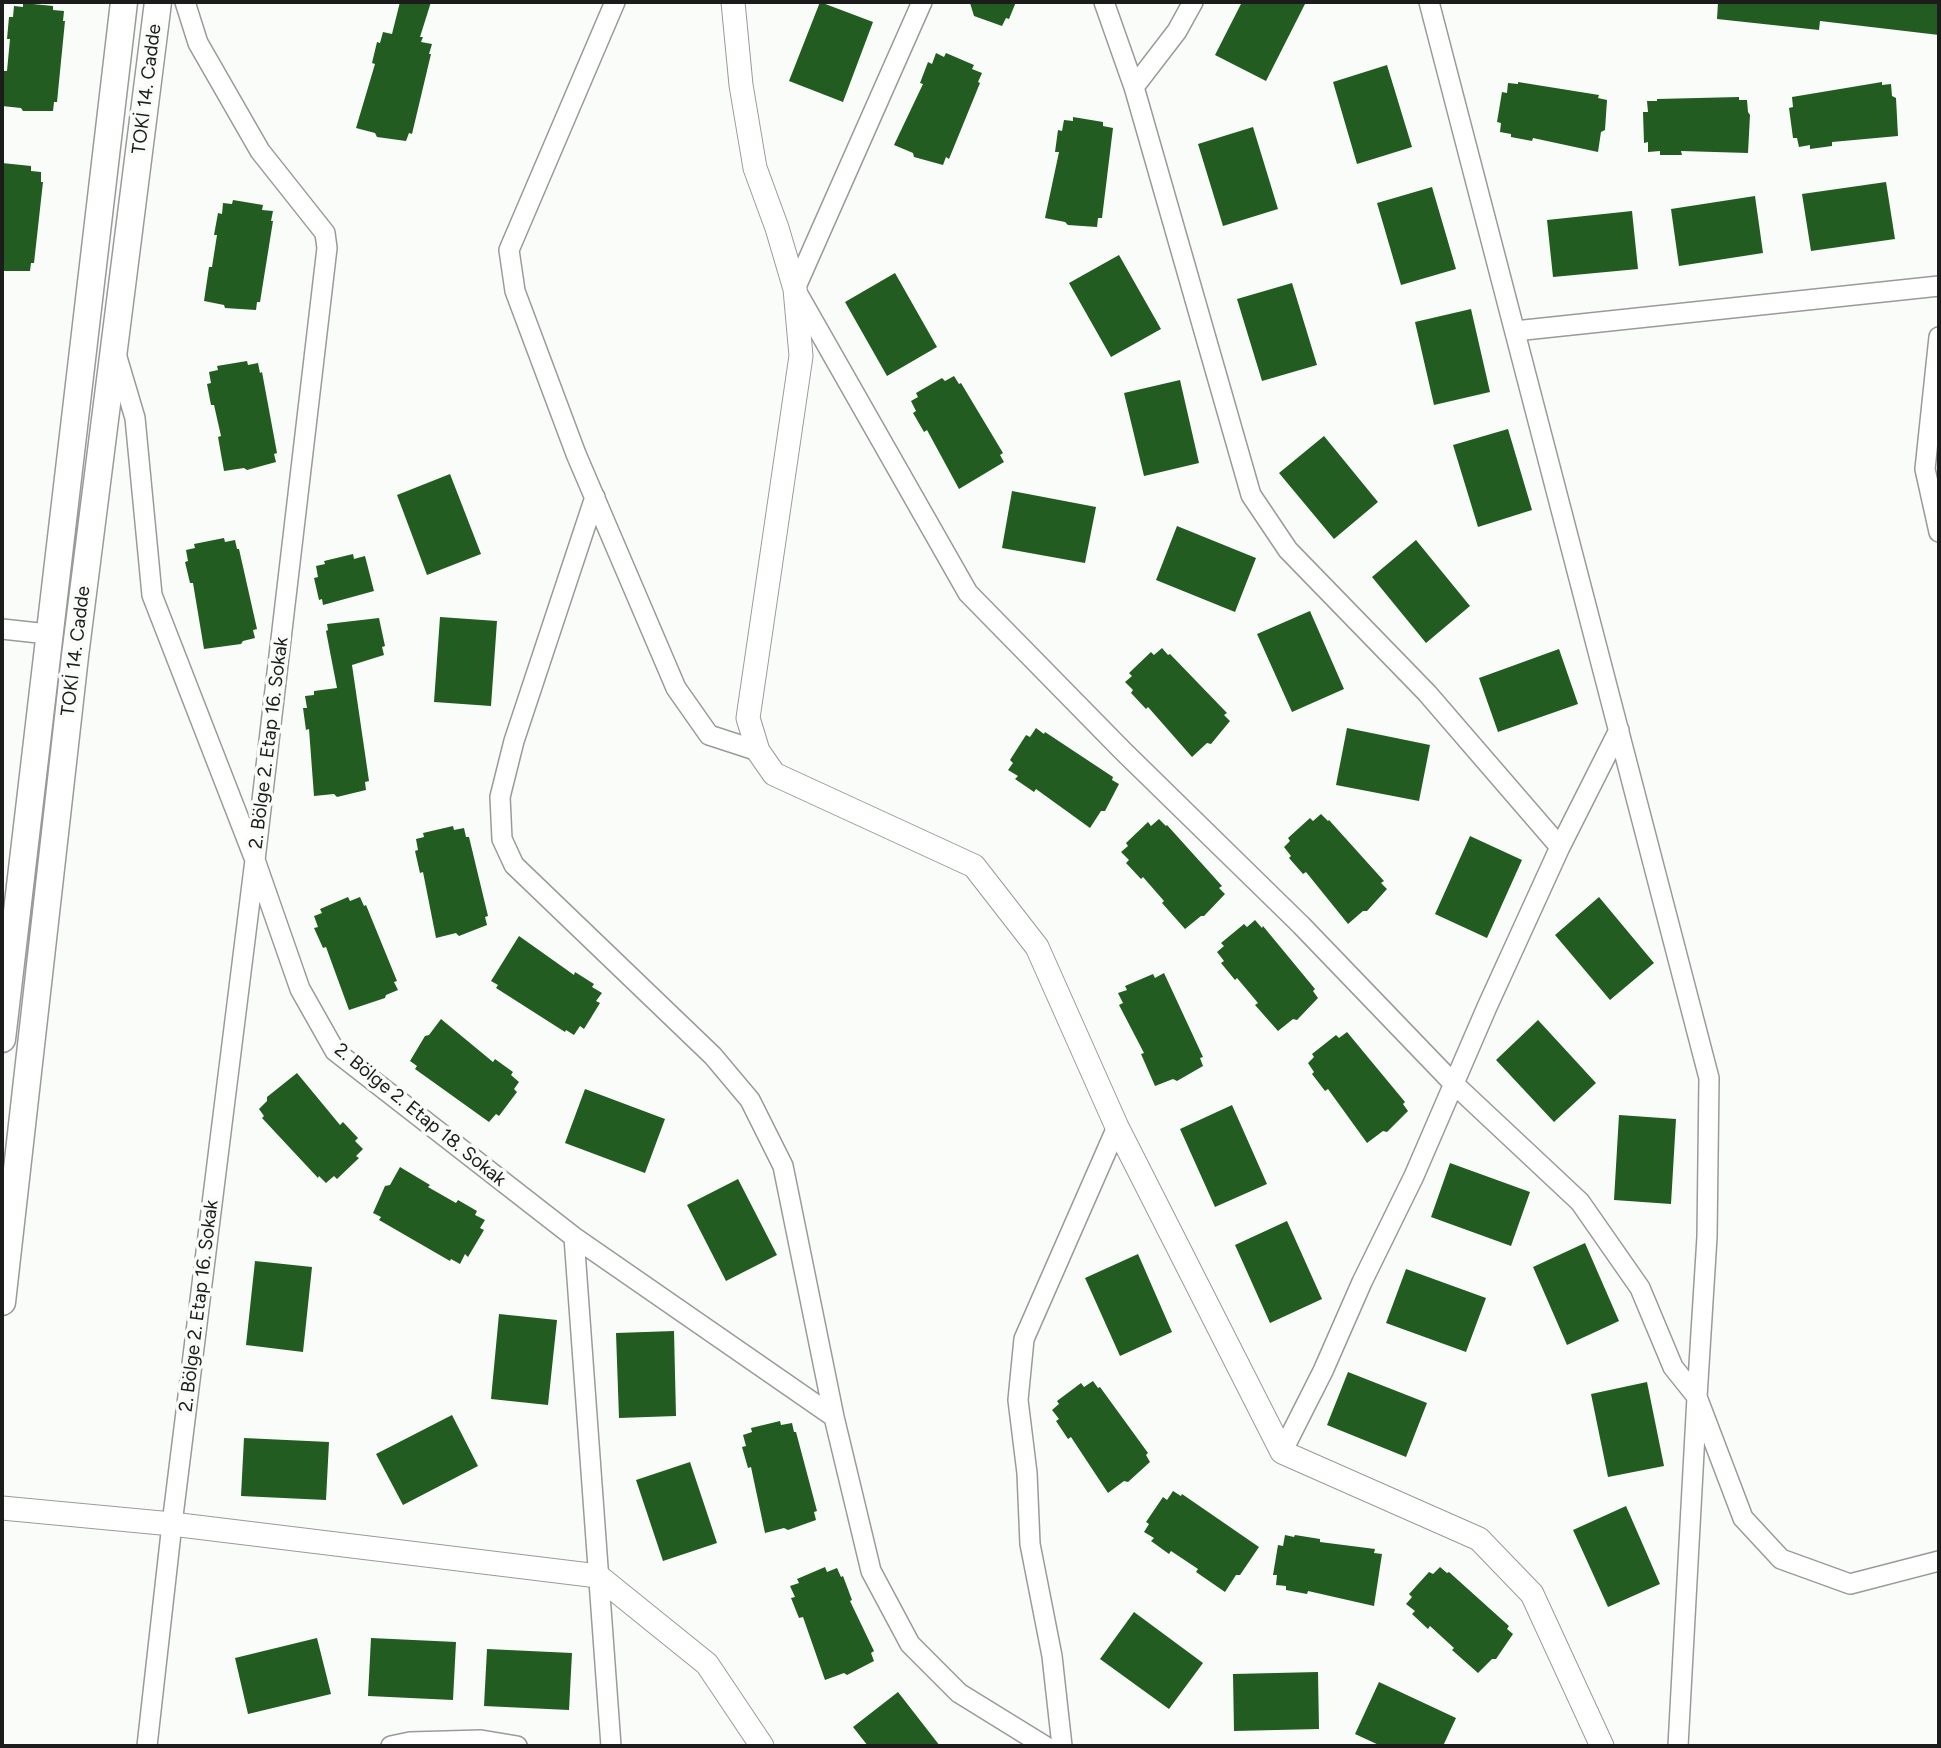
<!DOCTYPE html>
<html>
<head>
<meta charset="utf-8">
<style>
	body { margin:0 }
	#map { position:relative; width:1941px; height:1748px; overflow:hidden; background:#fafcf9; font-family:Figtree,sans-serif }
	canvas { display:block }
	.frame { position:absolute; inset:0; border:4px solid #1b1c1b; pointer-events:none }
</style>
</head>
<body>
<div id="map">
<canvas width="1941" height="1748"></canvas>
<div class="frame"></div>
</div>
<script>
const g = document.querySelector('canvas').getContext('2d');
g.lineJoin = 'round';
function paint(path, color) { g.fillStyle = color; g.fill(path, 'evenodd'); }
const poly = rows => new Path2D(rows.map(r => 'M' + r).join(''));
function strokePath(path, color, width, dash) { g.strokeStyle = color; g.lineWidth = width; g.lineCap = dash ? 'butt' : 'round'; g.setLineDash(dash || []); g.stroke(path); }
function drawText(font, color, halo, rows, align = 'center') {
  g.font = font + ' Figtree,sans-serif'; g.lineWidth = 7; g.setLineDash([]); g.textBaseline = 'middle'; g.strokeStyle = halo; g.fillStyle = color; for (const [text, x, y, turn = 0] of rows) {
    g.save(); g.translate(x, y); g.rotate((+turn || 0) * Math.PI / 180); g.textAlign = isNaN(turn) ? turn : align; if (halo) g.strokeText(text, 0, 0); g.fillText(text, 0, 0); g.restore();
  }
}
paint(poly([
	[400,2,431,2,420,37,423,37,421,42,432,44,429,54,431,54,412,134,409,133,406,141,377,137,375,133,356,128,375,64,372,63,377,42,380,43,383,32,392,34],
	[820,2,873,22,843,102,789,81],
	[967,2,1016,2,1009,19,1006,18,1002,26,974,16,970,3],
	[1242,2,1306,2,1266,81,1215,55],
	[1718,2,1939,2,1939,35,1820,21,1819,30,1717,19],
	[23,3,53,6,53,10,64,11,63,21,65,21,57,102,54,102,53,111,23,111,21,108,2,106,4,71,7,71,10,39,7,39,9,17,13,17,14,6,23,7],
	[936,53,944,57,946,53,974,65,972,69,982,73,978,82,980,83,949,159,946,157,943,165,914,157,913,153,894,145,923,84,920,83,928,62,932,64],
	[1387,65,1412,147,1357,164,1333,82],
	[1518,82,1599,95,1598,98,1607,100,1605,130,1601,132,1598,152,1533,138,1532,141,1511,137,1511,134,1500,132,1501,123,1497,122,1502,92,1507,93,1508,83,1518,84],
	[1882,82,1882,85,1891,84,1892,96,1896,98,1898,136,1832,142,1832,146,1810,149,1810,145,1799,147,1797,138,1793,138,1789,108,1793,107,1792,97],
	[1739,97,1739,100,1747,100,1748,112,1750,115,1748,153,1681,151,1682,155,1660,155,1660,151,1648,152,1648,142,1644,143,1643,112,1648,112,1647,101,1657,101,1657,99],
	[1073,117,1103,122,1103,126,1113,128,1102,218,1098,218,1097,227,1068,225,1065,222,1045,218,1059,152,1055,152,1058,130,1062,131,1064,120,1073,121],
	[1253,127,1278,209,1223,226,1198,144],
	[2,163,31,166,31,171,41,172,41,182,43,182,34,263,31,263,30,271,2,271],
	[1886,182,1895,239,1811,251,1802,194],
	[1432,187,1456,269,1401,285,1377,203],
	[1755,196,1763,253,1679,266,1671,209],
	[233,200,263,205,262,210,273,211,271,221,273,221,260,302,257,302,256,310,225,308,224,305,204,301,209,267,212,267,217,235,214,235,218,213,222,214,223,203,232,204],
	[1632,211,1638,269,1553,277,1547,220],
	[1119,255,1161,329,1111,357,1069,283],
	[895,273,937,347,887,376,845,302],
	[1292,283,1317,365,1262,381,1237,299],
	[1471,309,1490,392,1434,405,1415,322],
	[247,361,248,365,258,363,260,373,262,372,277,453,274,454,276,462,247,470,244,468,224,471,218,437,221,436,214,405,211,405,207,384,211,383,209,372,218,370,217,366],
	[954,376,959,384,961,383,1003,453,1000,455,1004,462,959,489,927,430,924,432,913,413,916,411,911,401,918,397,916,393,942,378,945,381],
	[1180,380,1199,463,1144,476,1124,393],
	[1508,429,1532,510,1478,527,1453,445],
	[1324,436,1378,502,1334,539,1279,473],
	[450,474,481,554,427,575,397,495],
	[1012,491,1096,507,1085,563,1002,548],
	[1177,526,1256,558,1235,612,1156,580],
	[224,538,225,542,235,540,237,549,239,549,257,629,253,630,255,638,243,641,241,644,204,649,193,583,190,583,185,562,188,561,186,550,195,548,194,544],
	[1416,540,1470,606,1426,643,1372,577],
	[353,554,354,559,365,556,374,591,323,605,322,599,319,600,314,578,318,577,316,566,325,564,324,561],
	[1310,611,1344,689,1292,712,1257,634],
	[440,617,497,621,491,706,434,702],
	[379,618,385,646,382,647,384,655,352,665,369,781,365,782,366,790,337,797,334,794,314,796,309,729,306,730,303,708,307,708,305,696,314,695,314,691,337,688,326,631,328,630,327,624],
	[1162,648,1168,655,1170,654,1227,713,1224,715,1230,721,1211,744,1207,743,1192,757,1148,707,1146,709,1131,693,1133,690,1125,682,1132,676,1129,673,1151,652,1154,655],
	[1559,649,1578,704,1498,732,1479,678],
	[1036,728,1044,734,1045,732,1113,777,1112,780,1119,784,1105,811,1101,811,1090,828,1036,789,1034,792,1015,779,1018,776,1008,770,1013,763,1010,760,1026,735,1030,737],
	[1347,728,1430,745,1419,801,1336,785],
	[1321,814,1328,821,1329,820,1384,881,1381,883,1387,889,1367,911,1363,911,1348,924,1306,872,1303,874,1289,858,1291,856,1284,847,1290,841,1288,838,1310,818,1313,821],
	[1159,819,1166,826,1167,825,1222,886,1219,888,1225,894,1204,916,1201,916,1185,929,1162,903,1164,901,1143,877,1141,879,1126,863,1129,860,1121,852,1128,846,1126,843,1148,822,1151,826],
	[453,826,454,830,464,828,466,837,469,837,488,916,485,917,487,925,459,936,456,933,436,938,423,872,420,873,415,851,418,850,416,839,424,837,423,833],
	[1470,836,1522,860,1487,938,1435,914],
	[348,897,350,901,360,897,364,906,366,905,397,981,394,982,398,990,386,995,385,998,349,1010,326,947,323,948,314,928,318,927,314,916,322,913,320,909],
	[1599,897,1654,963,1610,1000,1555,935],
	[1255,920,1262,928,1263,926,1315,989,1313,991,1318,998,1297,1020,1293,1019,1278,1031,1255,1005,1258,1003,1237,978,1235,980,1221,963,1224,961,1217,952,1224,946,1221,943,1244,924,1247,927],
	[519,936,574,975,575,972,594,984,592,987,602,993,596,1001,600,1003,584,1029,580,1026,574,1035,566,1030,565,1032,496,988,498,985,491,981],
	[1164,973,1203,1057,1200,1058,1203,1066,1177,1081,1173,1079,1155,1086,1141,1054,1144,1053,1119,1005,1123,1003,1118,993,1127,990,1125,986,1153,974,1155,978],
	[441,1019,493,1062,495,1059,513,1072,511,1075,519,1082,514,1089,517,1092,499,1116,496,1114,489,1122,415,1069,417,1066,410,1061,425,1036,429,1035],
	[1538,1020,1596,1083,1554,1122,1496,1060],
	[1347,1032,1405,1102,1403,1104,1408,1111,1387,1132,1383,1131,1367,1143,1328,1089,1325,1091,1312,1074,1314,1072,1308,1063,1314,1057,1312,1054,1336,1035,1339,1038],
	[297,1073,340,1125,343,1122,358,1138,355,1141,363,1149,356,1156,359,1158,337,1179,334,1176,326,1183,319,1176,318,1178,262,1118,264,1116,259,1109,267,1101,267,1097],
	[585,1089,665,1119,645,1173,565,1143],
	[1232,1105,1267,1184,1215,1207,1180,1129],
	[1619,1115,1676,1119,1671,1204,1614,1200],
	[1450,1163,1530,1192,1511,1246,1431,1217],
	[400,1167,430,1185,428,1187,456,1203,458,1200,477,1211,475,1215,485,1220,480,1228,484,1230,468,1257,465,1254,460,1264,451,1259,450,1261,379,1220,381,1217,373,1213,385,1186,390,1185],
	[738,1179,777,1255,726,1281,687,1205],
	[1287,1221,1322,1299,1270,1323,1235,1245],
	[1585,1243,1619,1321,1567,1345,1533,1267],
	[1138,1254,1172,1332,1120,1356,1085,1278],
	[255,1261,312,1267,303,1352,246,1345],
	[1406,1269,1486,1298,1466,1352,1386,1323],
	[499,1314,557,1320,548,1405,491,1399],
	[674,1331,676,1416,619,1418,616,1333],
	[1348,1372,1427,1403,1406,1457,1327,1425],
	[1093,1381,1098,1388,1100,1387,1148,1453,1146,1455,1150,1462,1128,1482,1124,1481,1108,1493,1071,1437,1068,1439,1056,1421,1059,1419,1052,1410,1059,1404,1057,1401,1081,1383,1084,1387],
	[1647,1382,1664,1466,1608,1477,1591,1394],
	[452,1415,478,1466,403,1505,376,1454],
	[780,1421,781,1425,792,1423,794,1432,796,1432,817,1511,814,1512,816,1520,788,1530,784,1528,765,1533,751,1467,748,1468,742,1447,746,1446,743,1435,752,1432,751,1428],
	[244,1438,329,1442,326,1500,241,1496],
	[690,1462,717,1543,663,1561,636,1480],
	[1173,1491,1181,1496,1182,1494,1259,1547,1240,1575,1236,1575,1225,1592,1196,1572,1198,1569,1171,1551,1169,1554,1151,1541,1154,1538,1144,1532,1149,1524,1146,1522,1163,1497,1167,1500],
	[1626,1506,1660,1584,1608,1607,1573,1530],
	[1285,1535,1294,1537,1295,1535,1320,1539,1320,1542,1375,1549,1374,1553,1382,1554,1374,1606,1308,1591,1307,1594,1286,1590,1286,1586,1276,1585,1277,1575,1273,1575,1278,1545,1283,1546],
	[825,1567,827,1572,837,1568,841,1577,843,1576,852,1600,850,1601,874,1651,871,1653,874,1661,847,1675,844,1673,825,1680,803,1617,799,1618,791,1598,795,1597,790,1586,799,1583,797,1579],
	[1440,1567,1447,1573,1449,1572,1509,1626,1507,1629,1513,1634,1496,1659,1492,1659,1478,1673,1452,1650,1454,1648,1430,1626,1428,1629,1412,1614,1415,1611,1406,1604,1412,1597,1409,1594,1429,1572,1433,1574],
	[1134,1612,1203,1663,1169,1709,1100,1659],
	[317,1638,331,1694,248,1714,235,1658],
	[371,1638,456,1642,453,1700,368,1696],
	[487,1649,572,1653,569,1710,484,1706],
	[1318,1672,1319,1729,1234,1731,1233,1674],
	[1379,1682,1456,1718,1443,1746,1381,1746,1355,1734],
	[898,1692,940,1746,868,1746,853,1727]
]), '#225c21');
const minor = poly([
	[615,2,509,250,515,291,576,454,676,688,709,735,758,751],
	[922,2,795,289,968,593,1123,751,1301,925,1453,1083,1580,1202,1640,1288,1673,1367,1697,1397,1678,1746],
	[1104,2,1134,87,1251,495,1288,550,1427,693,1560,847],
	[1429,2,1709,1078,1707,1237,1697,1397,1743,1518,1781,1559,1850,1584,1939,1561],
	[1134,87,1177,31,1193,2],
	[1515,331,1939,286],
	[1939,337,1925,469,1939,532],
	[116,354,135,418,152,595,255,860,300,989,335,1051,574,1237,834,1417],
	[595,497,514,741,500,797,502,839,514,865,713,1056,750,1100,783,1166,834,1417,871,1571,910,1644,959,1693,1045,1746],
	[2,629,48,634],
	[574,1237,611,1746],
	[1282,1452,1323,1371,1362,1282,1414,1176,1487,1007,1560,847,1619,730],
	[147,1746,172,1524,255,860,327,248,325,233,260,151,198,43,185,2],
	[391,1746,410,1742,481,1740,517,1746],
	[1062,1746,1052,1656,1030,1544,1027,1473,1018,1400,1024,1339,1117,1127]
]);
const tertiary = poly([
	[733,2,741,85,755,168,777,228,795,289,801,356,748,718,758,751,774,774,974,866,1037,947,1117,1127,1282,1452,1479,1539,1532,1594,1602,1746],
	[2,1508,172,1524,598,1576,707,1664,762,1746]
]);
const secondary = poly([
	[2,1039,124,2],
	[2,1302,75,656,158,2]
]);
strokePath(minor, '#999b99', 22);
strokePath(tertiary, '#999b99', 25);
strokePath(secondary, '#999b99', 29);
strokePath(minor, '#fff', 19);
strokePath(tertiary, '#fff', 23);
strokePath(secondary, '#fff', 26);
drawText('19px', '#1b1c1b', '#fafcf9', [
	["TOKİ 14. Cadde",147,89,-83],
	["TOKİ 14. Cadde",76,651,-83],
	["2. Bölge 2. Etap 16. Sokak",269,743,-83],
	["2. Bölge 2. Etap 18. Sokak",420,1115,39],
	["2. Bölge 2. Etap 16. Sokak",199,1306,-83]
]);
</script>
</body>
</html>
